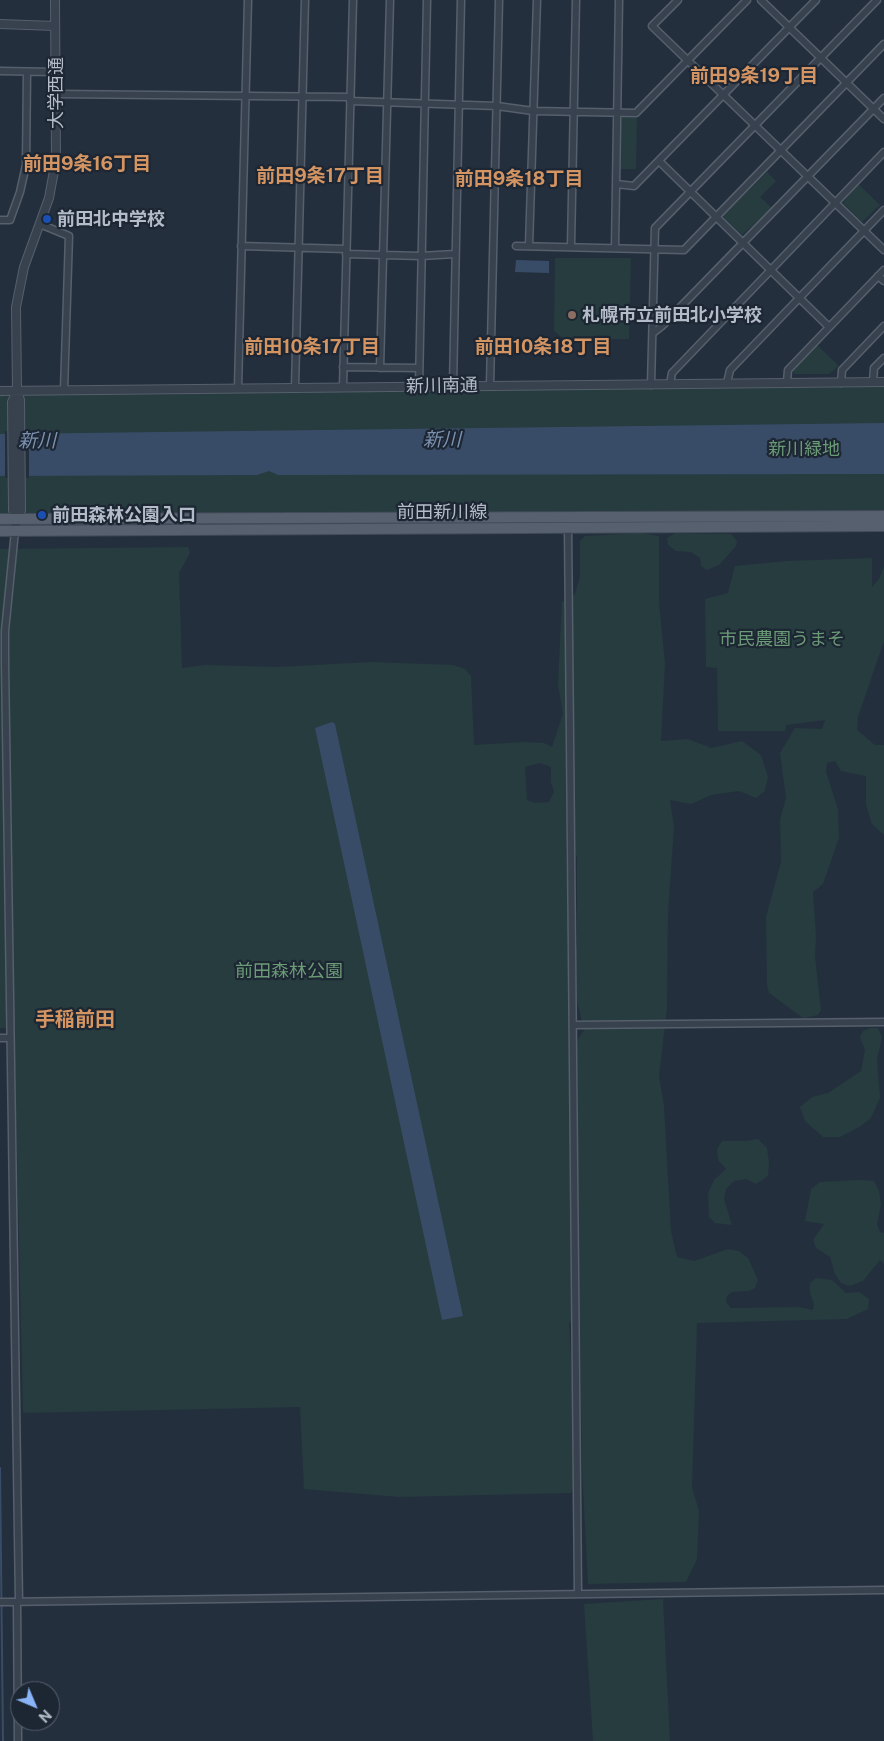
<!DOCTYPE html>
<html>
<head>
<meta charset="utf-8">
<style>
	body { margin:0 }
	#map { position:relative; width:884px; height:1741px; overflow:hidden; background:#242f3e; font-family:"Public Sans",sans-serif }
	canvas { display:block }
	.north { position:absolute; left:10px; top:1681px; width:50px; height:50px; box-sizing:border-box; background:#1d2633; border:1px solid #59626f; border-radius:50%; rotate:135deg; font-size:14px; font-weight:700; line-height:20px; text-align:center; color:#b4bcc9 }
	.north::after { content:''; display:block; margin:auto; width:18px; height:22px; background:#8ab4f8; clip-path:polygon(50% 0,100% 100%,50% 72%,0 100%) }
</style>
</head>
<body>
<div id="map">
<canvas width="884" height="1741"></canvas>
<div class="north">N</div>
</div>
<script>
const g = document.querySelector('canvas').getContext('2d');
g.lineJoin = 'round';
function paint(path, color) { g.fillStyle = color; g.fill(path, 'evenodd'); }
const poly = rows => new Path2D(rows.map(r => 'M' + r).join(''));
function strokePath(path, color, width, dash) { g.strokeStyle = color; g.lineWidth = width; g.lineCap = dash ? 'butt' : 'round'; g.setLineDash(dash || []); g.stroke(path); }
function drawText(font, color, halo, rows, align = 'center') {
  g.font = font + ' "Public Sans","Noto Sans JP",sans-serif'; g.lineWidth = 4.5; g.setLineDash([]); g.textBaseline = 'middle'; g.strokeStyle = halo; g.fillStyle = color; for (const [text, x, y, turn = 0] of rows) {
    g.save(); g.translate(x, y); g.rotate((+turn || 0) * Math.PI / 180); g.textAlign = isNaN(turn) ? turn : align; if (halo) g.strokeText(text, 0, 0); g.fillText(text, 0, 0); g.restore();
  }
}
paint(poly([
	[623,117,637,118,636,169,620,169,621,119],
	[767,172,776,181,760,197,772,208,742,235,724,218,724,215],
	[858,184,880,205,862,222,843,203],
	[555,258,631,258,629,339,564,339,554,331],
	[817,345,839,366,829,374,794,374,793,370],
	[884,385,884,511,0,514,0,394],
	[642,533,659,536,659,603,665,663,661,741,688,739,711,748,742,741,761,755,768,777,765,791,756,798,739,791,711,795,691,804,670,800,674,827,668,913,667,1008,659,1076,664,1106,671,1231,677,1257,694,1261,728,1249,739,1251,748,1258,758,1280,755,1288,749,1291,732,1292,727,1296,726,1302,731,1308,799,1307,813,1310,814,1304,810,1293,810,1283,816,1278,832,1280,846,1293,859,1292,869,1299,868,1309,847,1319,697,1323,692,1488,699,1511,697,1559,686,1582,588,1584,582,1468,580,1335,569,1321,577,1476,571,1493,399,1497,304,1489,300,1407,23,1413,14,1028,0,1028,0,549,188,547,190,553,179,573,182,668,205,665,278,667,371,662,453,665,465,669,471,676,474,745,524,742,544,743,552,747,563,714,558,684,562,602,575,594,580,576,580,541,585,536],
	[540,763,551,767,551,782,554,792,549,802,535,803,527,800,525,767],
	[569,841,577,857,577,947,569,939,566,847],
	[576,997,584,1030,577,1041,576,1052,571,1000],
	[675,533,731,534,737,541,736,546,719,565,707,570,701,566,700,558,691,552,676,551,668,545,667,538],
	[872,558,872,587,879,579,884,566,884,641,858,717,857,730,875,745,884,745,884,835,872,824,866,805,866,776,841,771,835,761,827,763,826,772,838,809,839,838,823,884,813,892,816,936,815,957,821,1010,818,1015,803,1018,769,993,767,985,766,917,781,862,780,820,786,798,780,753,795,728,822,729,825,720,786,725,785,731,718,731,717,668,706,667,705,599,728,593,735,566,787,561],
	[870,1028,878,1028,882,1037,877,1059,880,1098,871,1118,861,1126,840,1137,823,1137,805,1121,800,1107,812,1097,828,1093,861,1071,865,1050,860,1037,863,1031],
	[758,1139,767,1148,769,1163,768,1176,756,1184,746,1179,734,1181,726,1189,724,1199,732,1225,715,1223,709,1217,708,1193,714,1180,726,1169,718,1160,717,1149,722,1141,746,1141],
	[859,1180,874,1181,879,1191,881,1204,877,1224,880,1232,884,1233,884,1264,880,1260,863,1281,850,1286,841,1283,835,1274,830,1257,816,1248,813,1240,824,1224,805,1221,811,1189,820,1182],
	[663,1599,670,1741,593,1741,584,1604]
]), '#263c3f');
paint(poly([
	[516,260,549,261,549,273,515,272],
	[884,423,884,474,278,475,269,471,257,475,0,476,0,434],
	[332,722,335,724,463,1316,442,1320,315,728]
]), '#394c67');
paint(poly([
	[5,431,29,431,29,478,5,478]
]), '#242f3e');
strokePath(poly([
	[0,1468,3,1741]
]), '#394c67', 2);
const minor = poly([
	[678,0,652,26,884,250],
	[761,0,884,119],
	[0,71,56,72],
	[56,94,350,97],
	[350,101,497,106,533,111,636,113,747,0],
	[659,161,829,327],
	[616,184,634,186,816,0],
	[0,220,10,220,20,192,26,165,27,72],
	[40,224,69,236,64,390],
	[241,246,346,249],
	[516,246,684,250,884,44],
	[529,246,537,0],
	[571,246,576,0],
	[615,248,619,0],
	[346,254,421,256,455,254],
	[878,276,884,281],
	[653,333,662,326,884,98],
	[343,367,419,368],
	[380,368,390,0],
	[787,382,788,370,884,270],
	[873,382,874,368,884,358],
	[727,383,730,370,884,210],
	[841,383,842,370,884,326],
	[670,384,672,373,884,152],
	[490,385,499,0],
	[651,385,655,228,877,0],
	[419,386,427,0],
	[453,386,461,0],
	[343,387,353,0],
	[238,388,248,0],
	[295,388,305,0],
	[568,526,578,1594],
	[15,531,5,631,5,662,19,1602],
	[573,1025,884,1022],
	[0,1038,9,1038],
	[0,1602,884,1590],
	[17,1602,18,1741]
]);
const tertiary = poly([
	[0,24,55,26],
	[0,391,884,382],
	[16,519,13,510,12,402,17,391],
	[15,531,16,519,21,510,20,400,17,391,16,307,24,267,49,198,56,160,55,0]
]);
const primary = poly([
	[0,519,884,516],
	[0,531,884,526]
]);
strokePath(minor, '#565f6c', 9);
strokePath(tertiary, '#565f6c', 10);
strokePath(primary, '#414a57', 12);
strokePath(minor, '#38414e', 6);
strokePath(tertiary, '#38414e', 8);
strokePath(primary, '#56606e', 10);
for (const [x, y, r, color] of [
	[47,219,5,"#1a4fb4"],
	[572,315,5,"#8d6e63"],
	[42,515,5,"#1a4fb4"]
]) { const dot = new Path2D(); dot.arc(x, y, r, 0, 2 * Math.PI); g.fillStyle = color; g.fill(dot); strokePath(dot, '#1d2633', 2); }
drawText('18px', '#b4bcc9', '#1d2633', [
	["大学西通",56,93,-90],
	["新川南通",442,386,-1],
	["前田新川線",442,512]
]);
drawText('bold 18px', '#b4bcc9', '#1d2633', [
	["前田北中学校",57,219],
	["札幌市立前田北小学校",582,315],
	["前田森林公園入口",52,515]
], 'left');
drawText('18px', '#6b9a76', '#1d2633', [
	["新川緑地",804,449],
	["市民農園うまそ",782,639],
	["前田森林公園",289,971]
]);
drawText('bold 19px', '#d59563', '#1d2633', [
	["前田9条19丁目",754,76],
	["前田9条16丁目",87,164],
	["前田9条17丁目",320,176],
	["前田9条18丁目",519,179],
	["前田10条17丁目",312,347],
	["前田10条18丁目",543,347]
]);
drawText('italic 19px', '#7c92b1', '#1d2633', [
	["新川",442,440],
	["新川",37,441]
]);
drawText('bold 20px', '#d59563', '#1d2633', [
	["手稲前田",75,1020]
]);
</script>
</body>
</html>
